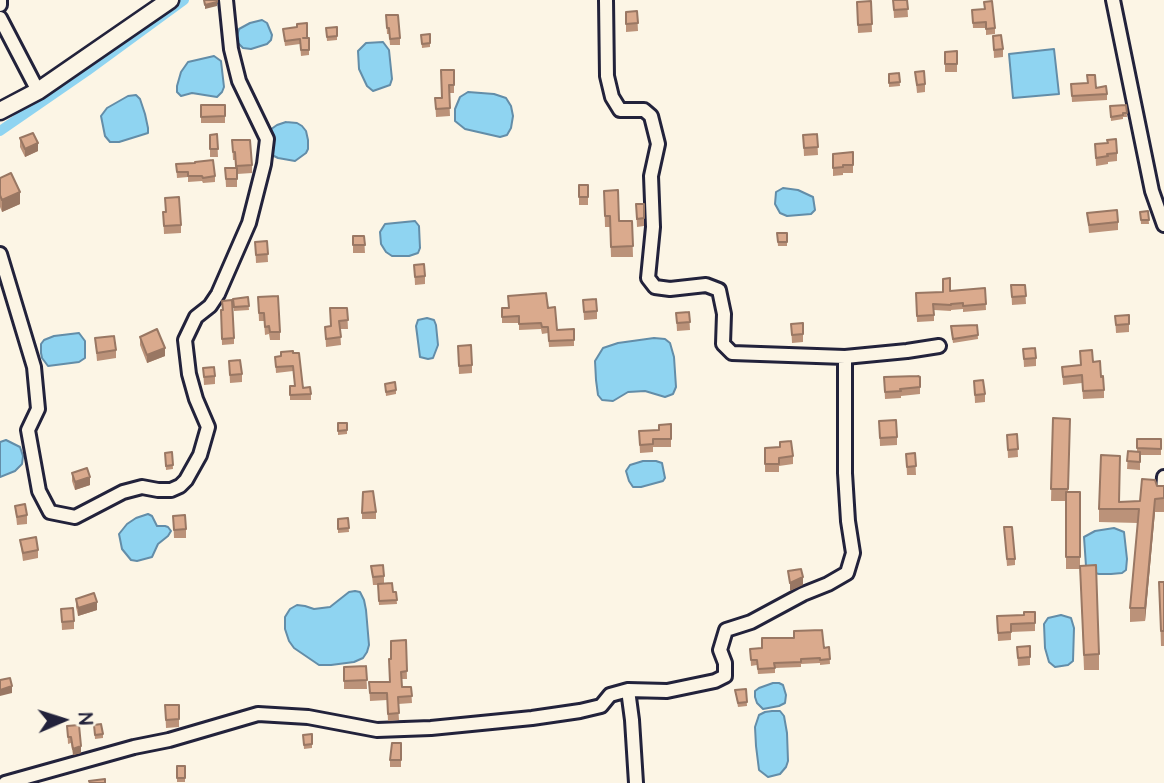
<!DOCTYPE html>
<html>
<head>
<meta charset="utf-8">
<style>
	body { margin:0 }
	#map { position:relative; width:1164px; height:783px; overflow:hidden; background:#fcf5e5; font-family:"Architects Daughter",sans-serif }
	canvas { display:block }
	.north { position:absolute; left:28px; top:685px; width:70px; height:70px; -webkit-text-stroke:5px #fcf5e5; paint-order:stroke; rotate:87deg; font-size:19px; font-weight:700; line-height:28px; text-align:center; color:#22223b }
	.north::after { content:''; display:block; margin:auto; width:24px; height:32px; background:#22223b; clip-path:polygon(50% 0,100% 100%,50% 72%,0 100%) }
</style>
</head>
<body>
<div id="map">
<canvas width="1164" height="783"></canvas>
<div class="north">N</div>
</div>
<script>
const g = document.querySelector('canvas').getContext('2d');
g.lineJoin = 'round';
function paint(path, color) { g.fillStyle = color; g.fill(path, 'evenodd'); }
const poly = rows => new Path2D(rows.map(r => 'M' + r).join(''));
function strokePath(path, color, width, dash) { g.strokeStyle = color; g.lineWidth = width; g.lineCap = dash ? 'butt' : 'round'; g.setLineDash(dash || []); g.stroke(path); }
const water = poly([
	[262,20,267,23,272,35,271,40,267,44,251,49,243,48,238,43,237,36,239,29,250,23,262,20],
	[383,42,389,50,392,79,390,85,373,91,367,86,359,69,358,51,366,43,383,42],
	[1054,49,1059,94,1013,98,1009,54,1054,49],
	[214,56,221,61,224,87,222,92,217,97,192,93,181,96,177,92,177,86,181,72,188,62,214,56],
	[468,92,494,94,506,98,511,106,513,116,511,128,507,135,500,137,465,129,455,121,455,109,460,97,468,92],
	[136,95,140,99,145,114,148,128,148,133,119,142,110,142,105,136,101,116,107,108,128,96,136,95],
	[286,122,297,123,302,126,306,131,308,140,308,149,306,153,295,161,278,158,270,154,267,132,277,125,286,122],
	[783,188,798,190,813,197,815,210,811,214,787,216,780,213,775,204,776,192,783,188],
	[415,221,419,226,420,248,418,253,409,256,392,256,386,252,381,244,380,232,385,224,415,221],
	[427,318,434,320,436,325,438,345,433,358,428,359,420,357,416,326,418,320,427,318],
	[79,333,85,341,85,358,79,362,48,366,42,358,41,353,41,344,44,340,54,336,79,333],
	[654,338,665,339,670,343,674,357,676,387,673,394,665,397,645,391,628,392,613,401,602,400,598,395,596,380,595,361,603,348,618,343,654,338],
	[6,440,20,447,23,456,22,464,15,471,0,477,0,442,6,440],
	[643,461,656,461,662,463,665,478,663,481,641,487,633,487,629,481,626,471,630,465,643,461],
	[148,514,152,516,157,526,165,526,168,527,171,531,168,536,158,544,152,557,137,561,131,560,122,549,119,534,127,524,136,518,148,514],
	[1114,528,1124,532,1127,559,1126,570,1122,573,1111,574,1099,574,1090,572,1086,566,1084,537,1095,531,1114,528],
	[355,591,360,592,364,600,366,610,369,645,367,652,363,658,354,662,331,665,319,665,294,648,289,641,285,629,285,617,290,609,297,605,305,606,314,609,330,607,349,592,355,591],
	[1061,615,1071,618,1074,628,1073,661,1068,665,1055,667,1049,662,1045,648,1044,624,1048,618,1061,615],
	[773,683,779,683,783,685,786,695,785,703,779,706,763,709,757,703,755,697,755,691,759,688,773,683],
	[772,711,780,711,784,716,787,733,788,761,786,767,780,774,768,777,759,770,756,746,755,727,759,715,765,712,772,711]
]);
paint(water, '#8fd4f1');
strokePath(water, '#638da8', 2);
strokePath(poly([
	[0,131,87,71,184,0]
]), '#8fd4f1', 10);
const street = poly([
	[606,0,607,76,612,97,620,110,644,110,651,116,658,144,651,176,653,227,648,278,655,287,670,289,706,285,719,290,724,314,723,344,732,353,845,357,907,351,939,346],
	[1113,0,1152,191,1164,225],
	[0,5,0,0],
	[0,18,38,91],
	[0,254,34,367,38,409,28,430,39,491,50,512,75,517,123,492,142,487,158,490,171,490,180,486,186,480,200,455,208,427,196,399,189,374,185,340,196,317,210,306,218,294,249,223,264,164,267,139,239,81,231,49,226,0],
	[1163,491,1164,477],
	[628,690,632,720,636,783],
	[5,783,134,747,169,740,258,714,308,717,377,730,431,728,532,718,580,711,601,706,610,695,628,690,667,691,715,681,725,676,725,663,720,650,726,630,751,622,803,594,828,584,847,573,853,553,848,521,845,473,845,357]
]);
const secondary = poly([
	[0,111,38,91,170,0]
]);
strokePath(street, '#22223b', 18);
strokePath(secondary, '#22223b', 21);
strokePath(street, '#fcf5e5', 12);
strokePath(secondary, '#fcf5e5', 16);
paint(poly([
	[893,0,907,0,908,17,894,18],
	[871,1,872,32,858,33,857,2],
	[984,2,995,28,995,34,986,35,986,28,973,28,972,10,985,9],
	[637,11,638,31,626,32,626,12],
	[386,15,400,38,400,45,390,45,389,34,387,34],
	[337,27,337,40,327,41,326,28],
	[283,29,309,38,309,55,301,56,300,44,285,46],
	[430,34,430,47,422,48,421,35],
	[993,36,1003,49,1003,57,994,58],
	[957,51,957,72,945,72,945,52],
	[454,70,454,93,449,93,450,116,436,117,435,98,442,98],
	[915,72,925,84,925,92,917,93],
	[899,73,900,86,889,87,889,74],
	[1071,84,1107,94,1107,100,1072,102],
	[201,105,225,105,225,123,201,123],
	[1126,105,1127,117,1123,117,1123,119,1111,121,1110,106],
	[217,134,218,157,210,157,210,135],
	[817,134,818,155,804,156,803,135],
	[20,138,38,151,25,157,20,147],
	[232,140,252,165,252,173,237,174,237,187,226,187,225,168,235,168,235,160,233,160],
	[1095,144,1117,153,1117,161,1108,162,1108,164,1096,166],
	[853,152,853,173,843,173,843,175,833,176,833,154],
	[176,164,215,176,215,182,203,183,202,181,188,182,188,177,177,178],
	[0,178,20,204,2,212,0,207],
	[579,185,588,185,588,205,579,205],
	[604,191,619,221,632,221,633,257,611,257,610,227,605,227],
	[636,204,644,204,644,226,637,227],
	[1148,211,1149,224,1141,224,1140,212],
	[163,212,165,212,181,225,181,233,164,234],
	[1087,213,1118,222,1118,230,1089,233],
	[777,233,787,233,787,246,778,246],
	[353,236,364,236,365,253,353,253],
	[267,241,268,262,256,263,255,242],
	[414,265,425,276,425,284,415,285],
	[1011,285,1025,285,1026,304,1012,305],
	[985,288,986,310,963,312,963,309,951,310,951,311,934,310,934,321,917,322,916,293,943,292],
	[508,296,548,308,557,330,574,329,574,346,549,347,548,333,542,334,541,329,519,330,519,323,502,323,502,308,509,308],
	[248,297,249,310,234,311,233,299],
	[258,297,280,332,280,340,270,340,269,334,265,335,264,321,259,321],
	[583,300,597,311,597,319,584,320],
	[222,301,234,338,234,344,222,345,221,310,223,310],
	[347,308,348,329,340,329,341,345,326,347,325,327,331,326],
	[689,312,690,330,677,331,676,313],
	[1129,315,1129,332,1116,333,1115,316],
	[803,323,803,342,792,343,791,324],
	[977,325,978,339,953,343,951,330],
	[140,337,165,356,147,363,140,345],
	[95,338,116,350,116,358,97,361],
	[458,346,472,365,472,373,459,374],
	[1023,349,1036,358,1036,366,1024,367],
	[293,351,303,388,311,394,311,400,290,400,290,386,295,386,293,371,276,373,275,357,281,356],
	[1080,351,1093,362,1101,377,1104,390,1104,398,1083,399,1082,383,1063,385,1062,367,1081,365],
	[229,361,242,374,242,382,230,383],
	[203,368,215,376,215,384,204,385],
	[884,377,920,377,920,394,901,396,901,398,885,399],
	[974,381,985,394,985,402,975,403],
	[385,384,396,390,396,394,386,396],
	[1053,418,1070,419,1068,492,1080,492,1080,569,1066,569,1066,501,1051,501],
	[879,421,897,437,897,445,880,446],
	[338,423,347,423,347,434,338,435],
	[671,424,671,447,653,447,653,452,640,453,639,431,659,430],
	[1017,434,1018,457,1008,458,1007,435],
	[1137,439,1161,439,1161,455,1140,455,1140,470,1127,469,1128,451,1137,452],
	[780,442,793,456,793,464,779,466,779,472,765,472,765,448,780,447],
	[172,452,173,469,166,470,165,453],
	[915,453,916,475,907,475,906,454],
	[72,473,90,485,75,490,72,481],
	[1157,486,1164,486,1164,512,1155,512,1145,621,1130,622,1130,608,1138,523,1099,522,1099,509,1119,502,1140,501],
	[362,500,376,512,376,519,362,519],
	[15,506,27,515,27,524,17,525],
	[173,516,186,529,186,538,174,538],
	[348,518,349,532,338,533,338,519],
	[1004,527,1015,559,1015,565,1007,566],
	[20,540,38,550,38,558,23,561],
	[371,566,384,576,384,583,393,592,396,592,397,604,379,605,378,585,373,585],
	[1080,566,1099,654,1099,670,1084,670],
	[1159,582,1164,582,1164,646,1161,646],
	[76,599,97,610,78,616,76,607],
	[61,609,74,621,74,629,62,630],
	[1035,612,1035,631,1011,632,1011,640,998,641,997,616,1024,615],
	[406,640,407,679,401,679,402,687,411,687,412,703,398,704,399,720,388,721,387,700,370,701,369,682,390,682,391,659],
	[1030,646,1030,665,1018,666,1017,647],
	[829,647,830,664,820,665,820,663,801,664,801,667,775,668,775,673,758,674,757,665,751,666,750,649],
	[366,666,367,689,344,689,344,667],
	[746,689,747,706,738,707,735,690],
	[165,705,179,719,179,727,166,728],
	[94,725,103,734,103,738,95,739],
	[67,726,81,753,73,755,71,743,68,744],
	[312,734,312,748,304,749,303,735],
	[401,743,401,767,390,767,390,760],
	[177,766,185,766,185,782,177,782]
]), '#bb9279');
paint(poly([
	[217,2,217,6,205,9,205,5],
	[38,143,38,151,25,157,25,149],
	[20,192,20,204,2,212,2,200],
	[165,348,165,356,147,363,147,355],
	[90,477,90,485,75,490,75,482],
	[1155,499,1155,512,1145,621,1145,608],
	[803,577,803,585,790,591,790,583],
	[97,602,97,610,78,616,78,608],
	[12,686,12,693,0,696,0,690],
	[81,746,81,753,73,755,73,749]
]), '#997763');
const building = poly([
	[204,0,217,0,217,2,205,5,204,0],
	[893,0,907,0,908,9,894,10,893,0],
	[871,1,872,24,858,25,857,2,871,1],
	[992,1,995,28,986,29,986,22,973,23,972,10,985,9,984,2,992,1],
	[637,11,638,23,626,24,626,12,637,11],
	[386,15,398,15,400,38,390,39,389,28,387,28,386,15],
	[307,23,307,38,303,38,309,38,309,50,301,50,300,39,285,41,283,29,297,27,297,24,307,23],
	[337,27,337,36,327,37,326,28,337,27],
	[430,34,430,43,422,44,421,35,430,34],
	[1001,35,1003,49,994,50,993,36,1001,35],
	[957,51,957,64,945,64,945,52,957,51],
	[441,70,454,70,454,85,449,85,450,108,436,109,435,98,442,98,441,70],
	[924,71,925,84,917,85,915,72,924,71],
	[899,73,900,82,889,83,889,74,899,73],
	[1087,75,1095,75,1096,88,1106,86,1107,94,1072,96,1071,84,1088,83,1087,75],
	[201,105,225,105,225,116,201,117,201,105],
	[1126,105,1127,113,1123,113,1123,115,1111,117,1110,106,1126,105],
	[33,133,38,143,25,149,20,138,33,133],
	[217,134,218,149,210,149,210,135,217,134],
	[817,134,818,147,804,148,803,135,817,134],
	[1116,139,1117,153,1107,154,1108,156,1096,158,1095,144,1108,143,1107,140,1116,139],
	[232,140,250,140,252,165,236,166,235,152,233,152,232,140],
	[853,152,853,165,843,165,843,167,833,168,833,154,853,152],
	[213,160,215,176,203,178,202,176,188,176,188,172,177,172,176,164,195,163,195,162,213,160],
	[225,168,237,168,237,179,226,179,225,168],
	[11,173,20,192,2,200,0,195,0,178,11,173],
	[579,185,588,185,588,197,579,197,579,185],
	[618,190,619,221,632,221,633,246,611,247,610,216,605,216,604,191,618,190],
	[179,197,181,225,164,226,163,212,166,212,165,198,179,197],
	[636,204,644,204,644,218,637,219,636,204],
	[1117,210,1118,222,1089,225,1087,213,1117,210],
	[1148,211,1149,220,1141,220,1140,212,1148,211],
	[777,233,787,233,787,242,778,242,777,233],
	[353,236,364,236,365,245,353,245,353,236],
	[267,241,268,254,256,255,255,242,267,241],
	[424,264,425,276,415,277,414,265,424,264],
	[950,278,950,291,985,288,986,304,963,306,963,303,951,304,951,305,933,304,934,315,917,316,916,293,943,292,943,279,950,278],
	[1011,285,1025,285,1026,296,1012,297,1011,285],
	[546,293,548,308,555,307,557,330,574,329,574,340,549,341,548,327,542,327,541,323,519,324,519,316,502,317,502,308,509,308,508,296,546,293],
	[278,296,280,332,270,332,269,326,265,327,264,313,259,313,258,297,278,296],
	[248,297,249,306,234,307,233,299,248,297],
	[596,299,597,311,584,312,583,300,596,299],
	[232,300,234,338,222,339,221,310,223,310,222,301,232,300],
	[330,308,347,308,348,320,339,321,341,337,326,339,325,327,331,326,330,308],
	[689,312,690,322,677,323,676,313,689,312],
	[1129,315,1129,324,1116,325,1115,316,1129,315],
	[803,323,803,334,792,335,791,324,803,323],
	[977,325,978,335,953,339,951,326,977,325],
	[157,329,165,348,147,355,140,337,157,329],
	[114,336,116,350,97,353,95,338,114,336],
	[471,345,472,365,459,366,458,346,471,345],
	[1035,348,1036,358,1024,359,1023,349,1035,348],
	[1092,350,1093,362,1100,361,1101,377,1103,376,1104,390,1083,391,1082,375,1063,377,1062,367,1081,365,1080,351,1092,350],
	[293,351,293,353,299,353,303,388,310,387,311,394,290,395,290,386,295,386,293,366,276,367,275,357,281,356,281,352,293,351],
	[240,360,242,374,230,375,229,361,240,360],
	[214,367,215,376,204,377,203,368,214,367],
	[918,376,920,377,920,387,900,389,901,391,885,392,884,377,918,376],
	[983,380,985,394,975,395,974,381,983,380],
	[395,382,396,390,386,392,385,384,395,382],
	[1053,418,1070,419,1068,489,1051,489,1053,418],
	[896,420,897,437,880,438,879,421,896,420],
	[338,423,347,423,347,430,338,431,338,423],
	[671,424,671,439,653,439,653,444,640,445,639,431,659,430,659,425,671,424],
	[1017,434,1018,449,1008,450,1007,435,1017,434],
	[1137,439,1161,439,1161,449,1137,448,1137,439],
	[791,441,793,456,779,458,779,464,765,464,765,448,780,447,780,442,791,441],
	[1128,451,1140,452,1140,462,1127,461,1128,451],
	[172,452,173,465,166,466,165,453,172,452],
	[915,453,916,466,907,467,906,454,915,453],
	[1101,455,1120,456,1119,502,1140,501,1142,479,1155,480,1157,486,1164,486,1164,498,1155,499,1145,608,1130,608,1139,509,1099,509,1101,455],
	[87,468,90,477,75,482,72,473,87,468],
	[373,491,376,512,362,513,363,492,373,491],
	[1066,492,1080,492,1080,557,1066,557,1066,492],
	[25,504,27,515,17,517,15,506,25,504],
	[185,515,186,529,174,530,173,516,185,515],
	[348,518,349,528,338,529,338,519,348,518],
	[1004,527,1012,527,1015,559,1007,559,1004,527],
	[36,537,38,550,23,553,20,540,36,537],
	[383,565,384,576,373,577,371,566,383,565],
	[1096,565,1099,654,1084,655,1080,566,1096,565],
	[801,569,803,577,790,583,788,571,801,569],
	[1159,582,1164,582,1164,631,1161,631,1159,582],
	[392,583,393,592,396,592,397,600,379,601,378,584,392,583],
	[94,593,97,602,78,608,76,599,94,593],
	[73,608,74,621,62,622,61,609,73,608],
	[1024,612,1035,612,1035,623,1011,624,1011,632,998,633,997,616,1024,615,1024,612],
	[822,630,824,648,829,647,830,659,820,660,820,658,801,659,801,662,774,663,775,668,758,669,757,660,751,660,750,649,762,648,762,638,794,638,794,631,822,630],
	[406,640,407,671,401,672,402,687,411,687,412,696,398,697,399,713,388,714,387,693,370,693,369,682,390,682,389,659,391,659,391,641,406,640],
	[1030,646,1030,657,1018,658,1017,647,1030,646],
	[366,666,367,680,344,681,344,667,366,666],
	[10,678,12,686,0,690,0,680,10,678],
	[746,689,747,702,738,703,735,690,746,689],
	[165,705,179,705,179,719,166,720,165,705],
	[101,724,103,734,95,735,94,725,101,724],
	[79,725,81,746,73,749,71,737,68,737,67,726,79,725],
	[312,734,312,744,304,745,303,735,312,734],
	[392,743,401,743,401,760,390,760,392,743],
	[177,766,185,766,185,778,177,778,177,766],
	[105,779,105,783,90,783,89,781,105,779]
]);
paint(building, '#daaa8d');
strokePath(building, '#997763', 2);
</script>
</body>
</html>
